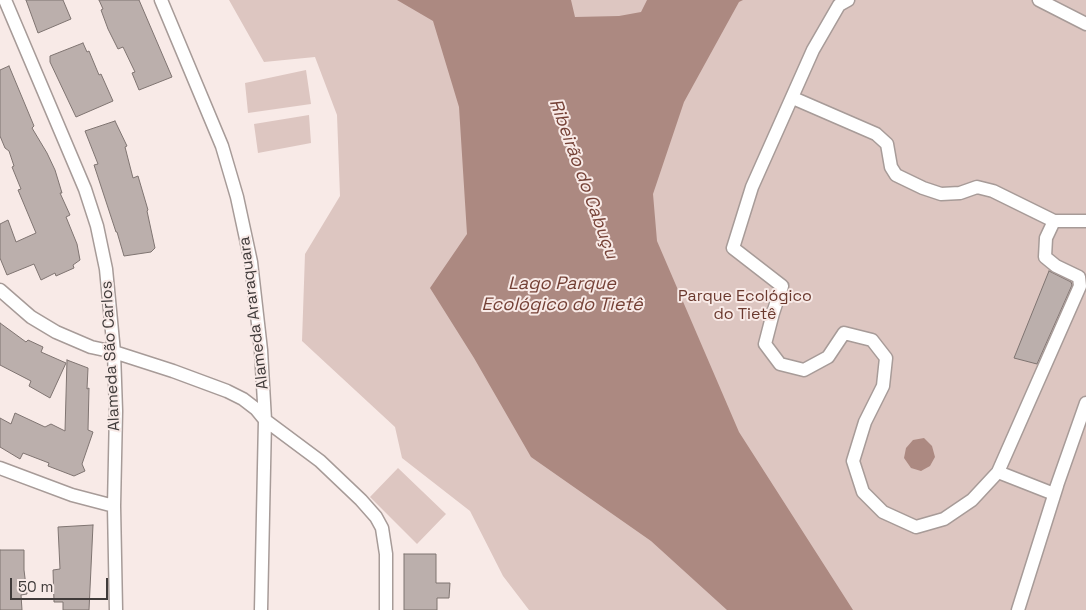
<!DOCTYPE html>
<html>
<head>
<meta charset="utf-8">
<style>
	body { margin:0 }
	#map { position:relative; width:1086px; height:610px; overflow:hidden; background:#f8eae7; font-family:"Space Grotesk",sans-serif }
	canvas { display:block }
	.scale { position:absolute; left:10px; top:578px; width:98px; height:22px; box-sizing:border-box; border:2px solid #403b3a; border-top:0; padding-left:6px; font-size:15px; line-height:18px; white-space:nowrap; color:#403b3a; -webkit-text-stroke:4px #f8eae7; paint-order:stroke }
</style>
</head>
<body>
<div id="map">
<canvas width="1086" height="610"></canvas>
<div class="scale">50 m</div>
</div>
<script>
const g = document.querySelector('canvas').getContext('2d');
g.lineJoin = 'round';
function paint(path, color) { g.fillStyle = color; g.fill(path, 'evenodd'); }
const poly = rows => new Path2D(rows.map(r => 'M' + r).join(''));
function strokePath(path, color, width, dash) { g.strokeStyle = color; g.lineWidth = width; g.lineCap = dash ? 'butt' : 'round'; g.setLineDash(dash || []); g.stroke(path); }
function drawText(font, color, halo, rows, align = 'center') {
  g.font = font + ' "Space Grotesk",sans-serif'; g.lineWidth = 4; g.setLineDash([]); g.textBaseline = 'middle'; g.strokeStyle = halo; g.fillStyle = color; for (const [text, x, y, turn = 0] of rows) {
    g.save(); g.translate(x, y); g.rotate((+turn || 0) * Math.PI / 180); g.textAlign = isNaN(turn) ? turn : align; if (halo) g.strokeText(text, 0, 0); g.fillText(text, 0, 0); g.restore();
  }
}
paint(poly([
	[229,0,1086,0,1086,610,529,610,503,576,470,511,402,458,395,427,302,341,305,254,340,196,337,115,315,57,264,62],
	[306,70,311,104,248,113,245,83],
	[309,115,311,143,258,153,254,124],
	[398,468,446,514,417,544,370,497]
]), '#ddc6c1');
paint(poly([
	[397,0,571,0,575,17,619,16,641,12,647,0,743,0,739,2,684,102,653,194,657,241,739,432,853,610,727,610,651,541,531,457,474,358,430,288,467,234,459,107,433,21],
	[924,438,932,446,935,457,930,466,921,471,911,468,904,458,906,448,913,440]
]), '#ac8981');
const building = poly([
	[26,0,63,0,71,19,38,33,26,0],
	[99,0,139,0,172,77,139,90,132,73,135,72,123,47,118,49,108,29,101,10,103,9,99,0],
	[83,43,87,52,89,51,99,75,101,74,113,101,76,117,50,62,50,56,83,43],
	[9,66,34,126,32,128,47,153,55,170,62,193,60,193,70,215,66,217,77,244,80,260,73,265,74,268,56,276,55,273,41,280,34,264,7,275,0,258,0,224,8,220,16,242,36,233,18,190,21,189,12,167,14,166,9,151,5,148,0,136,0,70,9,66],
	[115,121,127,146,125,147,133,178,138,176,148,210,147,211,155,248,151,252,124,256,117,232,116,232,94,165,98,164,85,131,115,121],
	[1049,271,1071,282,1072,285,1037,364,1014,358,1049,271],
	[0,323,26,342,28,340,43,347,41,352,66,363,50,398,29,386,31,381,0,365,0,323],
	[67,360,88,368,87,389,89,388,88,430,93,432,82,464,85,471,74,476,48,466,49,463,23,453,20,459,0,447,0,418,11,424,15,413,45,427,51,424,65,431,67,360],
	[93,525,89,610,63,610,63,602,54,602,53,570,60,569,58,527,93,525],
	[0,550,24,550,24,570,27,594,21,595,22,610,0,610,0,550],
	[404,554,436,554,436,583,450,583,449,598,437,598,437,610,404,610,404,554]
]);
paint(building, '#bbafac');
strokePath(building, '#7f7471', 1);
const minor = poly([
	[5,0,85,189,97,226,106,269,114,352,116,411,114,506,116,610],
	[161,0,222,146,237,197,251,262,261,350,265,420,261,610],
	[848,0,839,5,813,50,752,187,733,248,782,286,773,313,765,344,780,364,804,370,828,357,844,333,872,340,886,358,883,386,865,422,853,461,863,492,883,512,916,527,944,519,972,500,998,472,1054,494,1086,403],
	[1039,0,1086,24],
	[793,98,876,134,887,144,891,167,896,175,923,188,941,194,960,193,977,187,993,191,1054,221,1086,221],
	[0,290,31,317,56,332,91,347,114,352,173,371,227,391,243,399,256,409,265,420,320,461,361,500,376,517,382,528,386,554,386,610],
	[0,468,72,495,114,506],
	[998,472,1080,286,1079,277,1056,266,1045,257,1046,238,1054,221],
	[1018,610,1057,486]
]);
strokePath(minor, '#a79b98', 15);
strokePath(minor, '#fff', 12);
drawText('16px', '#6b392e', '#f8eae7', [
	["Parque Ecológico",745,297],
	["do Tietê",745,315]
]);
drawText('16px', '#403b3a', '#f8eae7', [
	["Alameda Araraquara",254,313,-97],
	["Alameda São Carlos",111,356,-93]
]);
drawText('italic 18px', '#754136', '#f8eae7', [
	["Ribeirão do Cabuçu",583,179,70],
	["Lago Parque",562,284],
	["Ecológico do Tietê",562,305]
]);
</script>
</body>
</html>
